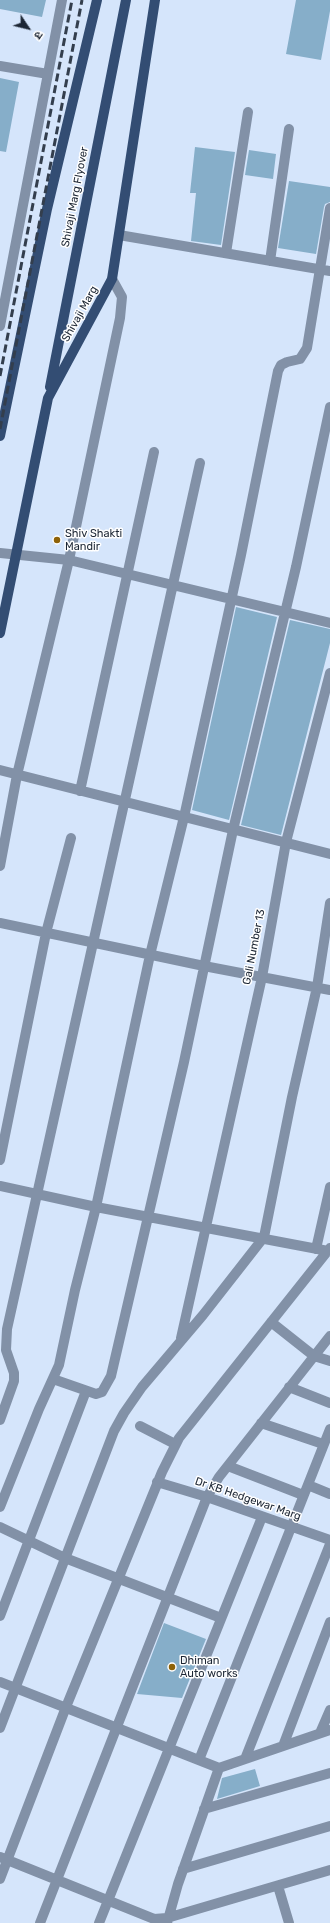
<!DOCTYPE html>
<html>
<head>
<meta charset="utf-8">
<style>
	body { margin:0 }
	#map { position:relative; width:330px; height:1923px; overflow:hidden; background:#d5e5fb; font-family:Rubik,"Noto Sans Devanagari",sans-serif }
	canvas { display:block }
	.north { position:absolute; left:8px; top:8px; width:40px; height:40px; -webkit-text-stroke:3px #fff; paint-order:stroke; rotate:125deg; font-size:11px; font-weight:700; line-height:16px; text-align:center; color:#1c2634 }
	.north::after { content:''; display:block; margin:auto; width:14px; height:18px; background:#1c2634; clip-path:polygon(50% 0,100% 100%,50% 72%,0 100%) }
</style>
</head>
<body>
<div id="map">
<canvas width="330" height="1923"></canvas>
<div class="north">उ</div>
</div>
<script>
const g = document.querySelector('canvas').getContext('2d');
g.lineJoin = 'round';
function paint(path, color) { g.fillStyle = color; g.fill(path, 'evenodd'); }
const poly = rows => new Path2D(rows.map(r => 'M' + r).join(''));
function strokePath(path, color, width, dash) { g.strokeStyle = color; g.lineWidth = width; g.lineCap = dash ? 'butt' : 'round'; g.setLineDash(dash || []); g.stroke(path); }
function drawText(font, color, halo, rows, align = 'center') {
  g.font = font + ' Rubik,sans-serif'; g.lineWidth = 3; g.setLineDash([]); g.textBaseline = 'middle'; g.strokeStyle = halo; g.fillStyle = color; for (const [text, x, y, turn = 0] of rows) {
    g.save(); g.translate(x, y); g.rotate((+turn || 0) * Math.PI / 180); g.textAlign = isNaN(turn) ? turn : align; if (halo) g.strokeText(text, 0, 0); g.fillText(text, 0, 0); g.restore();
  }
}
paint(poly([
	[0,0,46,0,42,17,0,9],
	[296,0,330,0,330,11,321,60,286,54],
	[0,78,19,82,6,152,0,151],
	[195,147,235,152,221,245,191,241,196,193,190,193],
	[249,150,276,154,273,179,245,175],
	[289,181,330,187,330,202,325,204,324,207,316,254,278,248],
	[236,607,277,617,229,820,192,810],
	[290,620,330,629,330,643,281,835,241,825],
	[164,1623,206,1639,182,1698,137,1694],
	[255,1769,260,1786,217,1799,222,1778]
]), '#86aec9');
strokePath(poly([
	[0,66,48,74],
	[119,235,330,271],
	[226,253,248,112],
	[270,261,289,129],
	[0,326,62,0],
	[0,553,69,560,330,623],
	[0,770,330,854],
	[80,791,154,452],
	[0,866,17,775,69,560,120,318,122,297,112,279],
	[0,923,204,966,330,990],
	[0,1160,46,933,71,838],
	[0,1186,96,1207,328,1251],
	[316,1249,330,1187],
	[271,1322,314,1356,330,1361],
	[181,1338,262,977,286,842,330,673],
	[53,1379,96,1394,102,1392,111,1376,184,1062,233,830,296,567,330,407],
	[289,1387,330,1403],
	[0,1420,14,1381,14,1373,6,1350,7,1329,200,463],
	[261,1423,323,1444],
	[140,1426,175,1444],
	[228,1466,303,1495],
	[157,1482,207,1497,330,1540],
	[308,1485,330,1494],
	[0,1507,39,1409,59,1365,75,1290,96,1207,150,955,184,817,241,555,278,371,281,365,287,362,300,359,307,348,330,208],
	[0,1527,65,1558,221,1618],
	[0,1616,86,1391],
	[0,1682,219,1768,330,1730],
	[0,1728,114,1431,124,1413,142,1387,203,1315,264,1237,292,1097,317,987,330,903],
	[320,1733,330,1710],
	[283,1746,330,1622],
	[245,1759,330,1544],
	[199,1760,330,1429],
	[204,1809,330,1773],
	[0,1857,154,1919,167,1918,330,1870],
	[183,1869,330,1826],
	[0,1879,66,1707,162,1472,179,1438,330,1248],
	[278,1886,289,1923],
	[40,1923,207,1497,219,1477,330,1336],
	[99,1923,262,1517],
	[167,1923,178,1884,219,1768]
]), '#8291a7', 10);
strokePath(poly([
	[50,387,126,0],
	[0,436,47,209,97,0],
	[0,633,48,398,112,279,155,0]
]), '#334d73', 10);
strokePath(poly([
	[0,376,72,0],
	[0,429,82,0]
]), '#333e4d', 3, [8, 4]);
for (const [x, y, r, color] of [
	[57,540,4,"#8e6208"],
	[172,1667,4,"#8e6208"]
]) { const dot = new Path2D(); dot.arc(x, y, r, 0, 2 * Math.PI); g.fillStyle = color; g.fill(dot); strokePath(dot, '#fff', 1.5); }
drawText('11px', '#1c2634', '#fff', [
	["Shivaji Marg Flyover",75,197,-79],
	["Shivaji Marg",80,314,-61],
	["Gali Number 13",254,947,-79],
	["Dr KB Hedgewar Marg",248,1499,19]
]);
drawText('11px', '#1c2634', '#fff', [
	["Shiv Shakti",65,534],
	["Mandir",65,547],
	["Dhiman",180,1661],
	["Auto works",180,1674]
], 'left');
</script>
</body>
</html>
